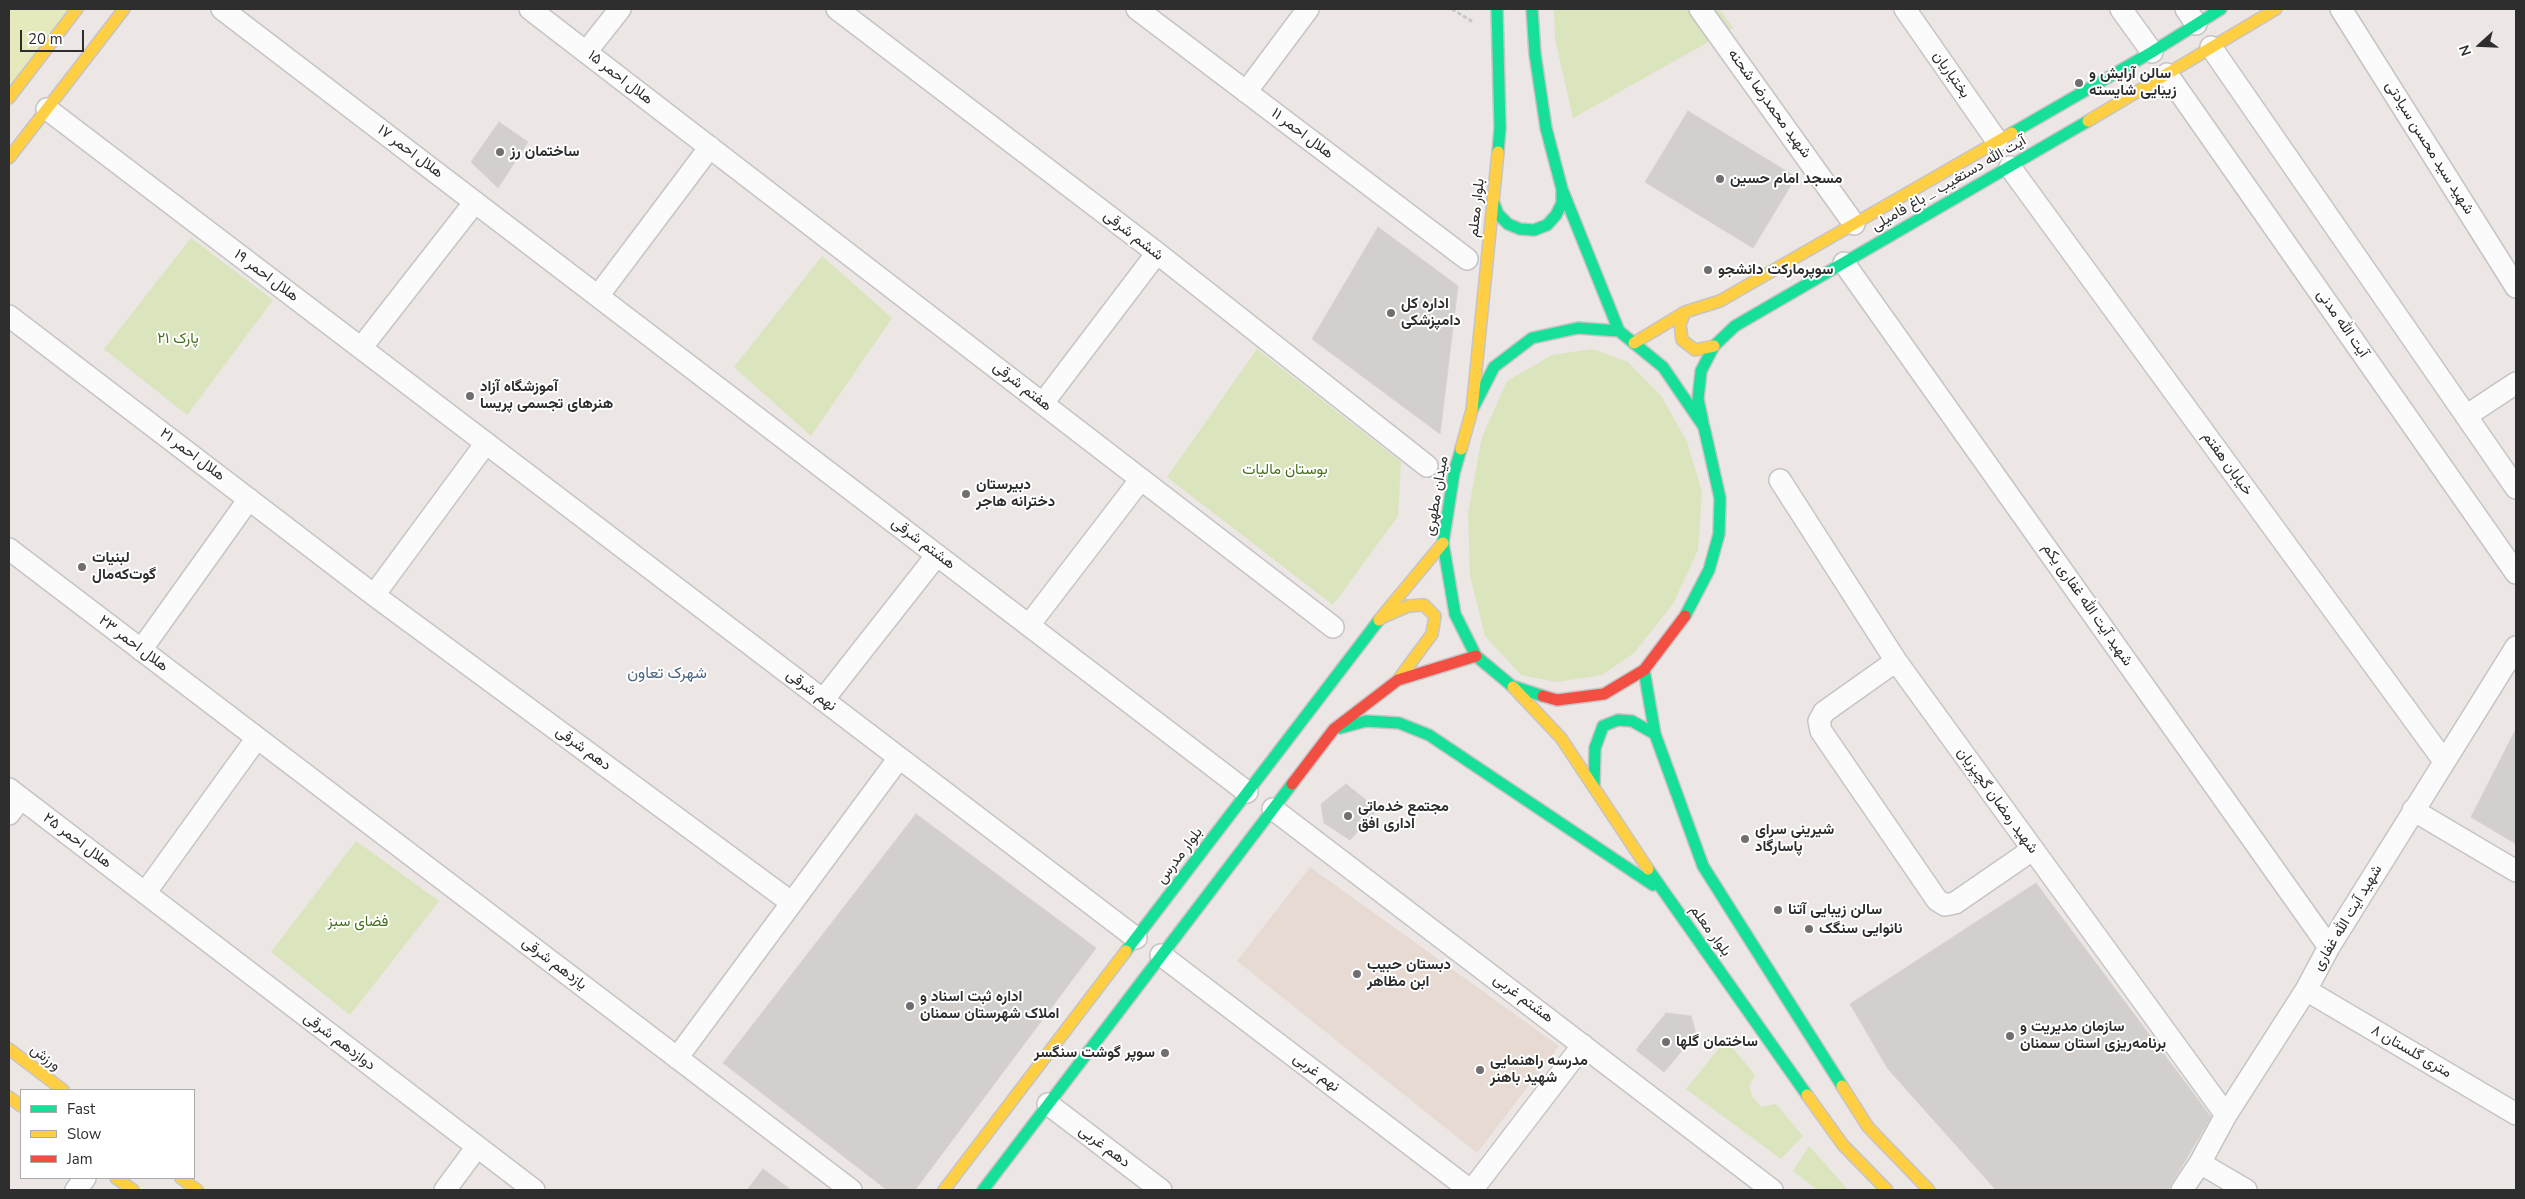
<!DOCTYPE html>
<html>
<head>
<meta charset="utf-8">
<style>
	body { margin:0 }
	#map { position:relative; width:2525px; height:1199px; overflow:hidden; background:#ece6e4; font-family:"Nunito Sans",sans-serif }
	canvas { display:block }
	.frame { position:absolute; inset:0; border:10px solid #2e2e2e; pointer-events:none }
	.legend { position:absolute; left:20px; top:1089px; width:175px; height:90px; box-sizing:border-box; background:#fff; border:1px solid #ababab; margin:0; padding:6px 9px; list-style:none; font-size:15px; color:#2e2e2e }
	.legend li { display:flex; align-items:center; gap:10px; height:25px }
	.legend b { width:25px; border:1px solid #ababab }
	.north { position:absolute; left:2455px; top:20px; width:50px; height:50px; -webkit-text-stroke:4px #fff; paint-order:stroke; rotate:250deg; font-size:14px; font-weight:700; line-height:20px; text-align:center; color:#2e2e2e }
	.north::after { content:''; display:block; margin:auto; width:18px; height:22px; background:#2e2e2e; clip-path:polygon(50% 0,100% 100%,50% 72%,0 100%) }
	.scale { position:absolute; left:20px; top:30px; width:64px; height:22px; box-sizing:border-box; border:2px solid #2e2e2e; border-top:0; padding-left:6px; font-size:15px; line-height:18px; white-space:nowrap; color:#2e2e2e; -webkit-text-stroke:4px #fff; paint-order:stroke }
</style>
</head>
<body>
<div id="map">
<canvas width="2525" height="1199"></canvas>
<div class="frame"></div>
<ul class="legend">
<li><b style="height:6px;background:#16e098"></b>Fast</li>
<li><b style="height:6px;background:#ffcf43"></b>Slow</li>
<li><b style="height:6px;background:#f24e42"></b>Jam</li>
</ul>
<div class="north">N</div>
<div class="scale">20 m</div>
</div>
<script>
const g = document.querySelector('canvas').getContext('2d');
g.lineJoin = 'round';
function paint(path, color) { g.fillStyle = color; g.fill(path, 'evenodd'); }
const poly = rows => new Path2D(rows.map(r => 'M' + r).join(''));
function strokePath(path, color, width, dash) { g.strokeStyle = color; g.lineWidth = width; g.lineCap = dash ? 'butt' : 'round'; g.setLineDash(dash || []); g.stroke(path); }
function drawText(font, color, halo, rows, align = 'center') {
  g.font = font + ' "Nunito Sans",Vazirmatn,sans-serif'; g.lineWidth = 4; g.setLineDash([]); g.textBaseline = 'middle'; g.strokeStyle = halo; g.fillStyle = color; for (const [text, x, y, turn = 0] of rows) {
    g.save(); g.translate(x, y); g.rotate((+turn || 0) * Math.PI / 180); g.textAlign = isNaN(turn) ? turn : align; if (halo) g.strokeText(text, 0, 0); g.fillText(text, 0, 0); g.restore();
  }
}
paint(poly([
	[1310,867,1559,1046,1477,1153,1237,961]
]), '#e6dad3');
paint(poly([
	[1554,9,1719,9,1733,28,1573,118,1555,39],
	[191,238,273,300,187,415,104,349],
	[822,256,892,318,811,436,734,367],
	[1257,349,1401,462,1398,516,1333,605,1167,477],
	[1593,349,1628,362,1662,397,1687,442,1702,492,1698,550,1673,604,1634,653,1602,675,1557,682,1521,675,1485,636,1470,576,1468,513,1482,437,1507,381,1552,355],
	[356,841,439,901,350,1015,271,952],
	[1726,1040,1755,1075,1749,1086,1752,1096,1761,1107,1776,1104,1803,1136,1781,1159,1686,1089],
	[1809,1146,1819,1157,1848,1190,1818,1190,1793,1171]
]), '#dae5bd');
paint(poly([
	[9,9,77,9,9,98]
]), '#e6e9bb');
const building = poly([
	[1688,111,1796,177,1753,248,1645,182,1688,111],
	[499,122,528,142,498,188,471,162,499,122],
	[1378,227,1458,286,1440,434,1312,339,1378,227],
	[2516,729,2516,844,2471,817,2516,729],
	[1346,784,1376,808,1369,824,1360,829,1350,840,1324,823,1321,804,1346,784],
	[916,814,1096,948,915,1190,887,1190,723,1063,916,814],
	[2036,883,2211,1117,2168,1190,1996,1190,1888,1069,1850,1004,2036,883],
	[1666,1013,1691,1016,1696,1034,1664,1072,1636,1050,1666,1013],
	[763,1169,791,1190,747,1190,763,1169]
]);
paint(building, '#d3cfcd');
strokePath(building, '#d7d2d0', 1);
const street = poly([
	[222,9,1247,792],
	[530,9,1333,627],
	[837,9,1157,253,1427,466],
	[1137,9,1467,259],
	[1700,9,1854,224],
	[1905,9,1997,141],
	[2121,9,2152,52],
	[2186,9,2196,24],
	[2341,9,2516,287],
	[2211,47,2516,488],
	[586,52,620,9],
	[2167,74,2516,573],
	[1246,92,1308,9],
	[47,109,1136,938],
	[2010,167,2444,761],
	[1844,263,2329,947],
	[598,296,710,147],
	[9,316,374,595,792,903],
	[361,348,475,202],
	[1043,403,1157,253],
	[2466,416,2516,383],
	[1780,480,1896,661,2226,1115],
	[9,549,851,1190],
	[374,595,486,443],
	[1029,625,1141,479],
	[141,650,249,499],
	[1896,661,1824,712,1819,721,1821,731,1937,900,1945,905,1955,903,2032,850],
	[823,700,937,555],
	[9,789,534,1190],
	[1273,809,1772,1190],
	[2413,810,2516,871],
	[9,814,21,798],
	[145,893,257,738],
	[1161,955,1470,1190],
	[2306,990,2516,1114],
	[677,1058,899,758],
	[1048,1104,1161,1190],
	[2200,1163,2246,1190],
	[76,1190,85,1178],
	[445,1190,477,1147],
	[1472,1190,1583,1045],
	[2182,1190,2200,1163,2226,1115,2306,990,2329,947,2516,647]
]);
const fast = poly([
	[1497,9,1500,128,1498,152],
	[1532,9,1535,54,1546,128,1562,189,1619,331],
	[2012,133,2152,52,2221,9],
	[1493,201,1498,214,1508,224,1520,229,1534,230,1547,225,1556,215,1562,203,1562,189],
	[1472,410,1494,367,1532,338,1578,328,1619,331,1663,367,1704,427,1720,498,1719,534,1709,570,1685,616],
	[1703,423,1698,399,1701,371,1714,346,1735,326,2088,121],
	[1461,449,1454,473,1443,543,1455,614,1476,656,1512,686,1543,696],
	[1644,670,1655,734,1703,866,1842,1086],
	[1340,728,1366,721,1399,723,1429,735,1653,885],
	[1594,787,1595,748,1603,726,1618,720,1632,721,1655,734],
	[1648,869,1807,1095],
	[1126,951,1379,620],
	[983,1190,1292,784]
]);
const slow = poly([
	[9,98,77,9],
	[2088,121,2276,9],
	[9,158,124,9],
	[1685,312,1680,324,1682,340,1695,350,1714,346],
	[1634,343,1685,312,1720,301,2012,133],
	[1461,449,1472,410,1498,152],
	[1381,618,1408,606,1424,605,1435,616,1432,634,1398,680],
	[1379,620,1443,543],
	[1513,687,1561,738,1648,869],
	[9,1049,63,1090],
	[1842,1086,1868,1127,1929,1190],
	[1807,1095,1843,1145,1887,1190],
	[9,1097,21,1106],
	[116,1178,133,1190],
	[181,1178,197,1190],
	[944,1190,1126,951]
]);
const jam = poly([
	[1543,696,1557,700,1604,694,1644,670,1685,616],
	[1292,784,1334,729,1398,680,1476,656]
]);
strokePath(street, '#c6c4c5', 24);
strokePath(fast, '#c6c4c5', 14);
strokePath(slow, '#c6c4c5', 14);
strokePath(jam, '#c6c4c5', 14);
strokePath(poly([
	[1452,9,1473,22]
]), '#c8c7c7', 3, [4, 2.5]);
strokePath(street, '#fcfbfb', 21);
strokePath(fast, '#16e098', 11);
strokePath(slow, '#ffcf43', 11);
strokePath(jam, '#f24e42', 11);
for (const [x, y, r, color] of [
	[2079,83,5,"#706e6e"],
	[500,152,5,"#706e6e"],
	[1720,179,5,"#706e6e"],
	[1708,270,5,"#706e6e"],
	[1391,313,5,"#706e6e"],
	[470,396,5,"#706e6e"],
	[966,494,5,"#706e6e"],
	[82,567,5,"#706e6e"],
	[1348,816,5,"#706e6e"],
	[1745,839,5,"#706e6e"],
	[1778,910,5,"#706e6e"],
	[1809,929,5,"#706e6e"],
	[1357,974,5,"#706e6e"],
	[910,1006,5,"#706e6e"],
	[2010,1036,5,"#706e6e"],
	[1666,1042,5,"#706e6e"],
	[1165,1053,5,"#706e6e"],
	[1480,1070,5,"#706e6e"]
]) { const dot = new Path2D(); dot.arc(x, y, r, 0, 2 * Math.PI); g.fillStyle = color; g.fill(dot); strokePath(dot, '#fff', 2); }
drawText('bold 15px', '#2e2e2e', '#fff', [
	["سالن آرایش و",2089,74],
	["زیبایی شایسته",2089,91],
	["ساختمان رز",510,152],
	["مسجد امام حسین",1730,179],
	["سوپرمارکت دانشجو",1718,270],
	["اداره کل",1401,304],
	["دامپزشکی",1401,321],
	["آموزشگاه آزاد",480,387],
	["هنرهای تجسمی پریسا",480,404],
	["دبیرستان",976,485],
	["دخترانه هاجر",976,502],
	["لبنیات",92,558],
	["گوت‌که‌مال",92,575],
	["مجتمع خدماتی",1358,807],
	["اداری افق",1358,824],
	["شیرینی سرای",1755,830],
	["پاسارگاد",1755,847],
	["سالن زیبایی آتنا",1788,910],
	["نانوایی سنگک",1819,929],
	["دبستان حبیب",1367,965],
	["ابن مظاهر",1367,982],
	["اداره ثبت اسناد و",920,997],
	["املاک شهرستان سمنان",920,1014],
	["سازمان مدیریت و",2020,1027],
	["برنامه‌ریزی استان سمنان",2020,1044],
	["ساختمان گلها",1676,1042],
	["سوپر گوشت سنگسر",1155,1053,"right"],
	["مدرسه راهنمایی",1490,1061],
	["شهید باهنر",1490,1078]
], 'left');
drawText('15px', '#2e2e2e', '#fff', [
	["بختیاریان",1951,75,55],
	["هلال احمر ۱۵",620,78,38],
	["شهید محمدرضا شحنه",1769,104,54],
	["هلال احمر ۱۱",1302,134,37],
	["شهید سید محسن سیادتی",2429,148,58],
	["هلال احمر ۱۷",410,152,37],
	["آیت الله دستغیب _ باغ فامیلی",1949,184,-30],
	["بلوار معلم",1477,208,-84],
	["ششم شرقی",1133,236,38],
	["هلال احمر ۱۹",266,276,37],
	["آیت الله مدنی",2342,324,55],
	["هفتم شرقی",1022,387,38],
	["هلال احمر ۲۱",192,455,37],
	["خیابان هفتم",2227,464,54],
	["میدان مطهری",1437,496,-80],
	["هشتم شرقی",923,544,37],
	["شهید آیت الله غفاری یکم",2087,605,55],
	["هلال احمر ۲۳",133,644,37],
	["نهم شرقی",811,691,37],
	["دهم شرقی",583,749,36],
	["شهید رمضان گچپزیان",1997,801,54],
	["هلال احمر ۲۵",77,841,37],
	["بلوار مدرس",1180,856,-53],
	["شهید آیت الله غفاری",2348,918,-59],
	["بلوار معلم",1710,931,54],
	["یازدهم شرقی",554,964,37],
	["هشتم غربی",1523,999,37],
	["دوازدهم شرقی",339,1042,37],
	["۸ متری گلستان",2411,1052,30],
	["ورزش",45,1058,37],
	["نهم غربی",1316,1073,37],
	["دهم غربی",1104,1147,37]
]);
drawText('15px', '#446e1b', '#fff', [
	["پارک ۲۱",178,339],
	["بوستان مالیات",1285,470],
	["فضای سبز",358,922]
]);
drawText('16px', '#4d6580', '#fff', [
	["شهرک تعاون",667,674]
]);
</script>
</body>
</html>
